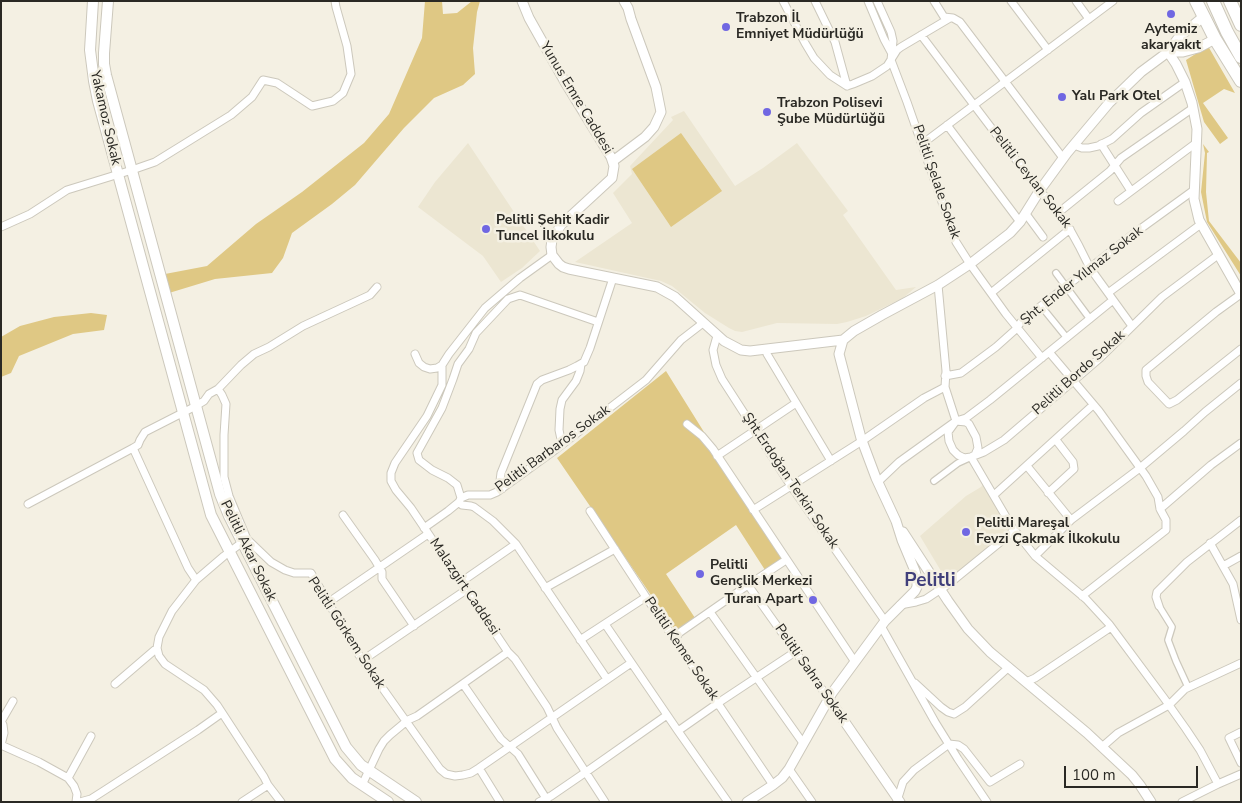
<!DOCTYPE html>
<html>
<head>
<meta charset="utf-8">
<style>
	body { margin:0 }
	#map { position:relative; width:1242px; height:803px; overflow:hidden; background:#f4f0e3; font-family:"Nunito Sans",sans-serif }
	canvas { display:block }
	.frame { position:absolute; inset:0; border:2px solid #2a2924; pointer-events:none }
	.scale { position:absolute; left:1064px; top:766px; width:134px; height:22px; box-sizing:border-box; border:2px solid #2a2924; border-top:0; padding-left:6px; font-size:15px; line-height:18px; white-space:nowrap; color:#2a2924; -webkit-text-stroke:4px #f4f0e3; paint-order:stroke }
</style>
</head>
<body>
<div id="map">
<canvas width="1242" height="803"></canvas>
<div class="frame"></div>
<div class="scale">100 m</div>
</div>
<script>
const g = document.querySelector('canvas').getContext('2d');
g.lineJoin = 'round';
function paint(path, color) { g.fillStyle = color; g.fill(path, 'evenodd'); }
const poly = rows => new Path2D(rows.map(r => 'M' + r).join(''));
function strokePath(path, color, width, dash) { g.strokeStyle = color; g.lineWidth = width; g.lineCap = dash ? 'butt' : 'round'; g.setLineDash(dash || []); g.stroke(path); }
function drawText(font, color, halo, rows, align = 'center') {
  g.font = font + ' "Nunito Sans",sans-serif'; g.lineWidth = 5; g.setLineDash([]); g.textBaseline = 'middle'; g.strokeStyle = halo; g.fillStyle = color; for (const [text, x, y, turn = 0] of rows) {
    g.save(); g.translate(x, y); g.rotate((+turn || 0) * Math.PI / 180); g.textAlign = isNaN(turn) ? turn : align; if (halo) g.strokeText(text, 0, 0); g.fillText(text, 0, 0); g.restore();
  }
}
paint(poly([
	[684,111,735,186,763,168,797,143,848,211,843,215,896,290,916,287,903,298,866,316,847,322,837,324,777,323,742,332,735,331,729,328,705,313,672,286,661,281,575,262,632,223,613,193,632,174,630,166,673,120,671,117],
	[468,143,540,251,522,268,501,282,483,256,418,207,435,182],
	[984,483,1012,528,947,581,920,536,966,496,981,487]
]), '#ece6d2');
paint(poly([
	[425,1,442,1,443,14,457,13,472,1,480,1,477,12,473,48,475,74,463,85,434,98,404,128,355,185,332,204,292,233,283,258,272,273,215,279,169,293,165,274,207,266,256,224,302,192,364,143,389,114,422,38],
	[1208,46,1235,93,1224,89,1203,103,1228,138,1220,144,1204,122,1186,60],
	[681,133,722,191,671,227,632,169],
	[1203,144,1209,152,1207,153,1206,192,1209,221,1241,263,1241,276,1207,222,1201,192,1205,153],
	[91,313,107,315,104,330,73,334,19,356,11,373,1,377,1,337,20,326,54,317],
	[666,371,783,559,765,570,736,525,666,574,695,618,677,633,557,458]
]), '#dfc884');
const pedestrian = poly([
	[1056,273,1090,319],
	[1041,306,1067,338],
	[934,481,958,463,969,458],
	[1159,606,1172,627,1168,640,1176,661,1188,687]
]);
const minor = poly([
	[783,1,805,43,814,58,830,75,847,86],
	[815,1,835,42,847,86,853,84,872,76,887,66,897,50,901,47,950,18],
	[868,1,884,39,891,52],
	[877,1,891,32,893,41,891,60,907,102,956,242,970,264,1006,314,1042,358],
	[934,1,944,17,953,18,960,22,1063,158],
	[1011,1,1048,50],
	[1076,1,1089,19],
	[921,35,1002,142,1068,226,1079,246,1090,268,1132,326],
	[947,125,1020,222],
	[922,144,1113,1],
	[1101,144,1131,191],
	[1074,145,1082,148,1089,148,1098,146,1112,139,1141,113,1185,82],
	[1118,201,1196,143],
	[1058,213,1110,171,1121,158,1193,108],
	[1026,214,1043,237],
	[1,227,30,214,67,190,132,170,155,162,231,115,252,97,263,80,277,83,312,106,333,101,343,93,351,74,347,46,336,7,335,1],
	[938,285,946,371,945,387,956,421],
	[991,293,1070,229],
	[1108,293,1201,224],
	[1241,294,1216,312,1146,370,1146,376,1148,382,1169,404,1177,400,1241,349],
	[717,336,713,350,716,365,722,379,791,486,885,621],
	[766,349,767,354,831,461],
	[1049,352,1099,411,1146,476,1158,497,1160,509,1211,465,1241,443],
	[415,354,419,363,424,367,430,369,437,368,442,365,449,354,485,308,520,278,552,255],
	[442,365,442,385,427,416,395,463,391,473,391,481,396,490,411,508,508,652,515,659,547,707,557,728,605,802],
	[945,376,961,373,996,347,1015,330,1021,322,1041,306,1132,235,1194,190],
	[218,389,222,395,226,404,224,435,224,477,229,496,247,539,271,562,285,570,294,573,311,573,359,655,440,769,446,774,455,776,463,775,471,773,479,768,631,663],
	[956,421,966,422,969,424,976,437,978,448,975,455,971,457,964,458,958,455,953,450,949,441,948,432,956,421],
	[687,424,702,436,713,449,855,662],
	[562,444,559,430,560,409,562,400,576,381,580,371,581,364],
	[133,448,138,445,140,440,145,432,194,407,204,401,209,394,218,389,241,365,254,354,269,347,303,326,370,295,377,287],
	[717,456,796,403],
	[1027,466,1071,520],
	[878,482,899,462,956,421,966,418,990,400,1113,300],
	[502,489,500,481,501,473,537,384,542,380,569,370,577,366,584,362,590,348,613,278],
	[1048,493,1074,469,1073,462,1056,440],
	[994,495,1093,405],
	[461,498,457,485,448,478,432,470,419,460,417,453,442,408,453,379,458,364,469,349,476,333,508,299,520,295,598,322],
	[28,504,133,448,188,568,196,580],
	[753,510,862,441,924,398,945,387],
	[590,511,646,597,773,785],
	[343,515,375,560,382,572,382,579,414,626],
	[424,528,448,511,459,502],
	[1210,543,1233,584,1241,620],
	[1035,556,1071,520,1140,468,1184,431,1205,412,1241,383],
	[1223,566,1241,556],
	[461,582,516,544],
	[748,585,786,560],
	[545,588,615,549],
	[1082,596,1166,530,1166,520,1160,509],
	[329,602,428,534],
	[900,605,916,602,926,599,950,583,1015,530],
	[1159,606,1156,597,1157,592,1187,562,1241,520],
	[710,612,803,743],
	[605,624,678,731,728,802],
	[881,626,935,722,958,759,987,802],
	[580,640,646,597],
	[675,640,679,633,748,585,829,699],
	[363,660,466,590],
	[607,679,516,544,493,521,474,507,471,506,462,505,459,502,461,498,468,495,490,495,497,492,555,450,646,380,681,340,703,323],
	[1026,682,1035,678,1111,627],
	[915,683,941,707,948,712,954,714,965,707,1009,667],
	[115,684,157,648],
	[463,684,501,739,518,754,547,800],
	[1,720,3,725,4,733,1,745,39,762,68,778,91,736],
	[2,720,13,701],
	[678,731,718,703,795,652],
	[1241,732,1229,738,1241,763],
	[1102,747,1118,733,1169,705,1185,689,1241,663],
	[479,768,500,802],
	[789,769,812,802],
	[68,778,74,786,77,794,76,802],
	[1218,784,1200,750,1186,729,1164,698,1109,624,1086,599,1035,556,1012,527,971,457,984,452,1004,440,1100,358,1162,297,1218,255],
	[268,785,281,802],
	[362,785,379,749,384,741,390,735,408,720,417,716,508,652],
	[897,801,903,782,914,770,949,744,958,745,964,749,990,782,1020,764],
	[80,802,91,799,102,792,198,730,222,713],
	[242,802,268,785,264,777,217,705,204,690,165,664,159,656,157,648,159,637,172,611,196,580,224,556,244,541],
	[539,802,551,796,586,772,667,715],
	[1182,802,1218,784,1241,774]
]);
const tertiary = poly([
	[522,1,529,18,565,82,611,157,614,166,612,178,561,225,552,240,551,247,552,255,559,264,563,267,569,269,657,287,675,297,724,341,741,350,750,351,843,340],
	[1168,52,1176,64,1185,82,1192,103,1197,129,1194,199,1199,220,1241,294],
	[1168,52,1183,52,1198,48,1215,39],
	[613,161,645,137,654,127,661,112,656,87,631,19,628,8,624,1],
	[903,532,948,601,968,629,990,652,1087,733,1132,775,1140,785,1151,802],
	[829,699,900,802],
	[747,802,773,785,782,778,789,769,832,693,885,621,915,591,917,587,917,579,915,571,902,540,896,521,876,478,861,438,839,354,843,340,854,331,882,315,938,285,970,264,1010,233,1020,222,1040,190,1067,153,1109,103,1141,72,1168,52,1179,37,1203,17]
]);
const secondary = poly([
	[93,1,90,50,94,81,98,101,211,515,335,759,352,778,388,802],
	[108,1,104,53,104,64,106,75,220,494,229,516,346,747,361,765,416,802]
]);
const trunk = poly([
	[1196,1,1215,39,1241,81],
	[1213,1,1227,32,1241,57],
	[1230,1,1241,25]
]);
strokePath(pedestrian, '#ccc8bc', 8);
strokePath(minor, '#ccc8bc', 9);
strokePath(tertiary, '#ccc8bc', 11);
strokePath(secondary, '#ccc8bc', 12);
strokePath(trunk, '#ccc8bc', 14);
strokePath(pedestrian, '#fff', 5.5);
strokePath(minor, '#fff', 7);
strokePath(tertiary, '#fff', 9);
strokePath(secondary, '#fff', 10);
strokePath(trunk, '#fff', 12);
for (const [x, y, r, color] of [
	[1171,14,5,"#7067e2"],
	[726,27,5,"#7067e2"],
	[1062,97,5,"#7067e2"],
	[767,112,5,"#7067e2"],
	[486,229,5,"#7067e2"],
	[966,532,5,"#7067e2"],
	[700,574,5,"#7067e2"],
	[813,600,5,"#7067e2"]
]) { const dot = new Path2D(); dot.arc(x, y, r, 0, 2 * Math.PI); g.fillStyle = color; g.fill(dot); strokePath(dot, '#f4f0e3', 2); }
drawText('bold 14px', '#2a2924', '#f4f0e3', [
	["Trabzon İl",736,19],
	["Emniyet Müdürlüğü",736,35],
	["Aytemiz",1171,30,"center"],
	["akaryakıt",1171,46,"center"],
	["Yalı Park Otel",1072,97],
	["Trabzon Polisevi",777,104],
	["Şube Müdürlüğü",777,120],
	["Pelitli Şehit Kadir",496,221],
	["Tuncel İlkokulu",496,237],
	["Pelitli Mareşal",976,524],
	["Fevzi Çakmak İlkokulu",976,540],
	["Pelitli",710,566],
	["Gençlik Merkezi",710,582],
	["Turan Apart",803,600,"right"]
], 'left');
drawText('14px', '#2a2924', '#f4f0e3', [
	["Yunus Emre Caddesi",576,98,59],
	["Yakamoz Sokak",105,118,77],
	["Pelitli Ceylan Sokak",1030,178,52],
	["Pelitli Şelale Sokak",936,182,71],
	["Şht. Ender Yılmaz Sokak",1082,276,-38],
	["Pelitli Bordo Sokak",1079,373,-42],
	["Pelitli Barbaros Sokak",553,449,-36],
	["Şht.Erdoğan Terkin Sokak",790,481,56],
	["Pelitli Akar Sokak",248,551,64],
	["Malazgirt Caddesi",464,587,56],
	["Pelitli Görkem Sokak",346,633,57],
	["Pelitli Kemer Sokak",681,649,56],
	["Pelitli Sahra Sokak",811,674,55]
]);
drawText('bold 19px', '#403f7b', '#f4f0e3', [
	["Pelitli",930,581]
]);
</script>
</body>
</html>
